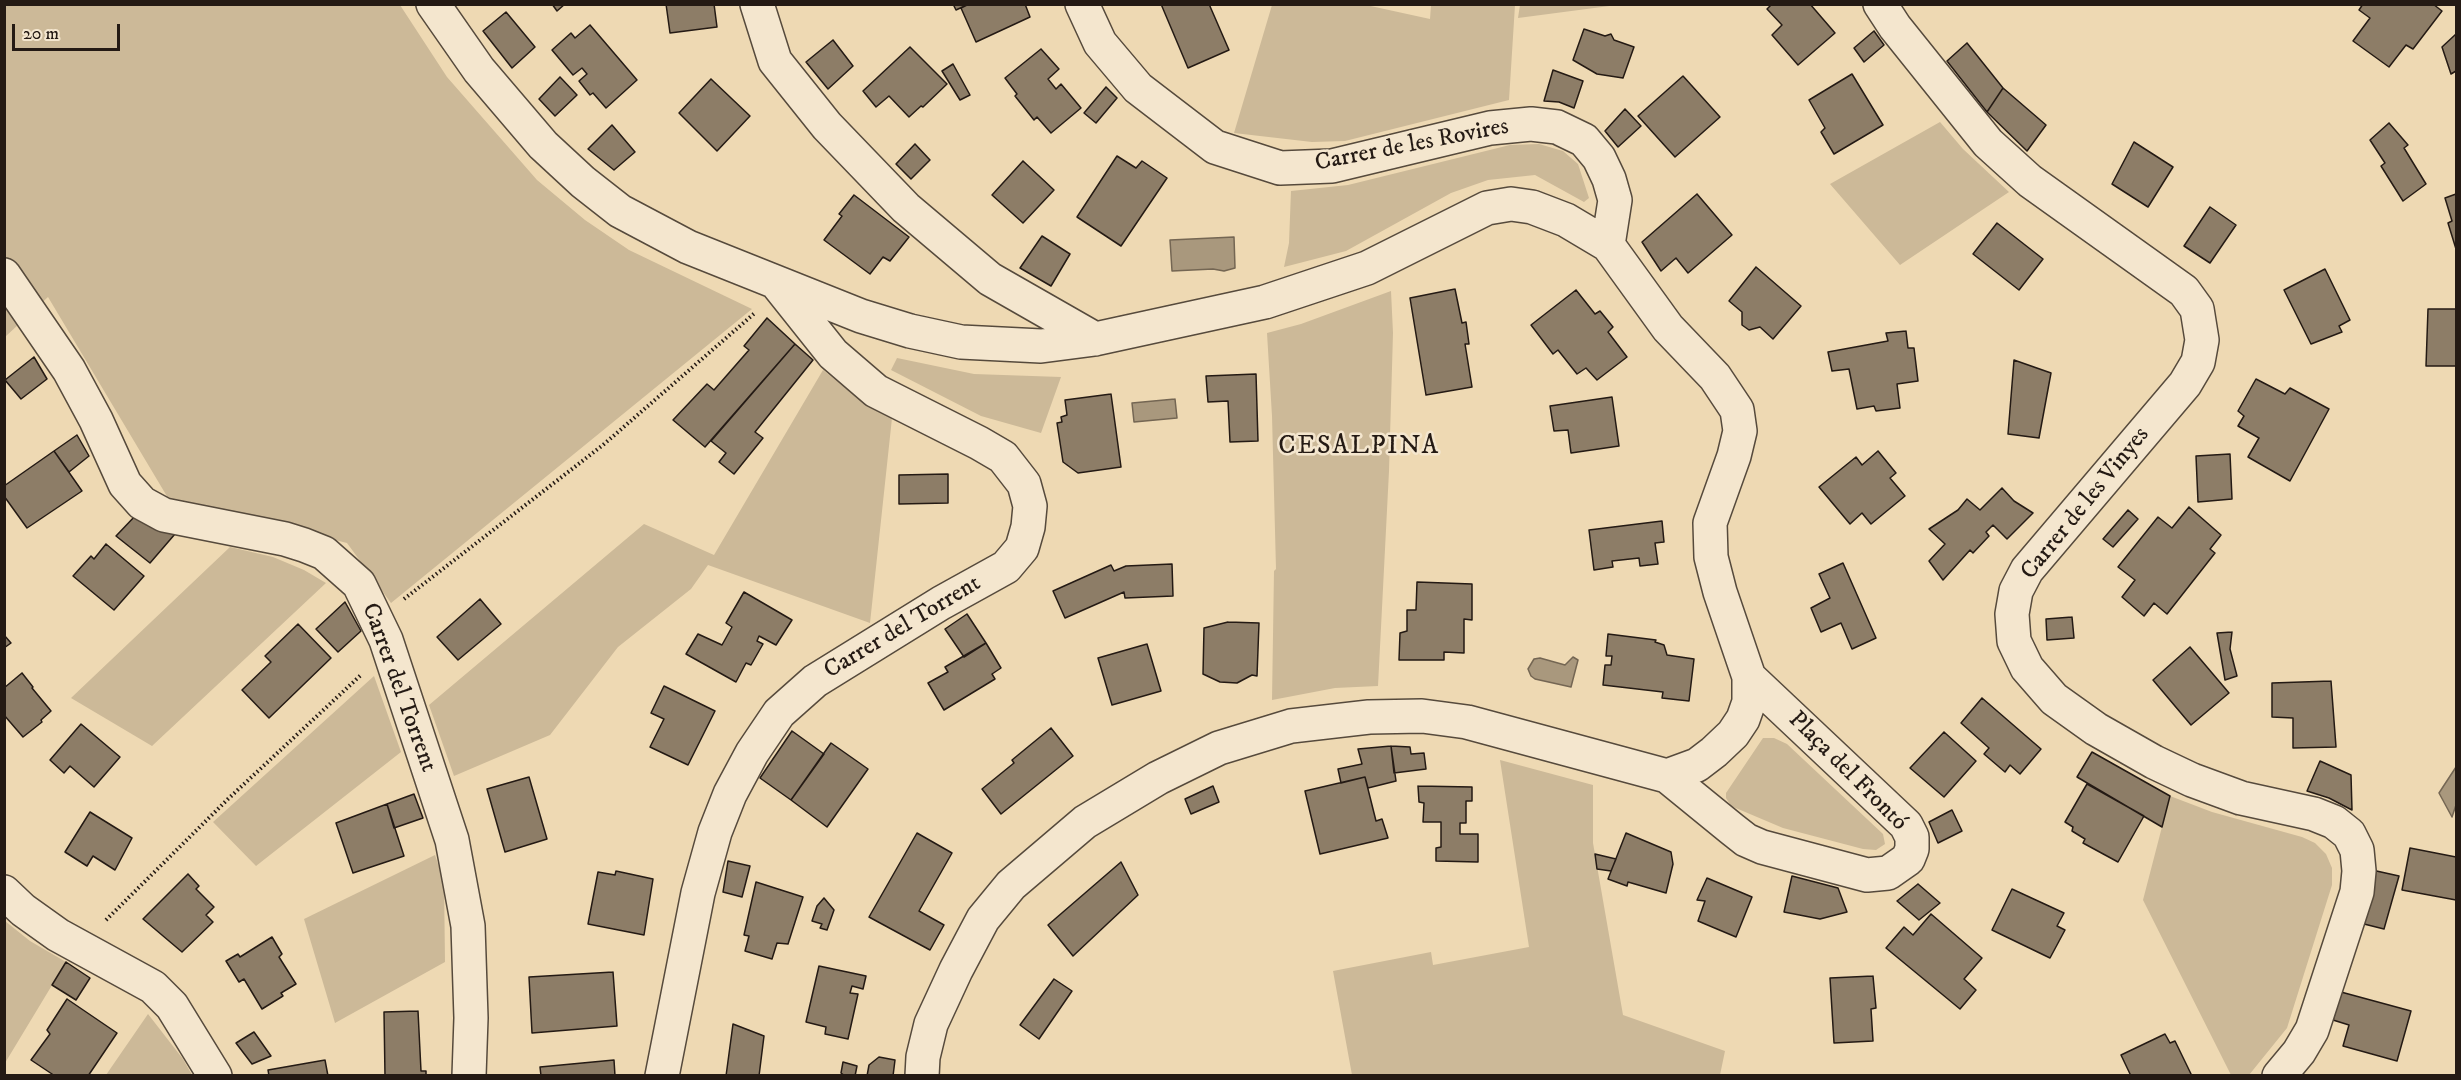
<!DOCTYPE html>
<html>
<head>
<meta charset="utf-8">
<style>
	body { margin:0 }
	#map { position:relative; width:2461px; height:1080px; overflow:hidden; background:#eed9b3; font-family:"IM FELL DW Pica",serif }
	canvas { display:block }
	.frame { position:absolute; inset:0; border:6px solid #241a14; pointer-events:none }
	.scale { position:absolute; left:12px; top:24px; width:108px; height:27px; box-sizing:border-box; border:3px solid #241a14; border-top:0; padding-left:8px; font-size:18px; line-height:21px; white-space:nowrap; color:#241a14; -webkit-text-stroke:4px #f4e6ce; paint-order:stroke }
</style>
</head>
<body>
<div id="map">
<canvas width="2461" height="1080"></canvas>
<div class="frame"></div>
<div class="scale">20 m</div>
</div>
<script>
const g = document.querySelector('canvas').getContext('2d');
g.lineJoin = 'round';
function paint(path, color) { g.fillStyle = color; g.fill(path, 'evenodd'); }
const poly = rows => new Path2D(rows.map(r => 'M' + r).join(''));
function strokePath(path, color, width, dash) { g.strokeStyle = color; g.lineWidth = width; g.lineCap = dash ? 'butt' : 'round'; g.setLineDash(dash || []); g.stroke(path); }
function drawText(font, color, halo, rows, align = 'center') {
  g.font = font + ' "IM FELL DW Pica",serif'; g.lineWidth = 5; g.setLineDash([]); g.textBaseline = 'middle'; g.strokeStyle = halo; g.fillStyle = color; for (const [text, x, y, turn = 0] of rows) {
    g.save(); g.translate(x, y); g.rotate((+turn || 0) * Math.PI / 180); g.textAlign = isNaN(turn) ? turn : align; if (halo) g.strokeText(text, 0, 0); g.fillText(text, 0, 0); g.restore();
  }
}
paint(poly([
	[5,4,400,5,447,77,537,180,585,220,629,250,752,309,391,603,347,543,168,498,48,297,5,337],
	[1272,5,1366,5,1430,19,1431,5,1515,5,1509,100,1345,141,1312,142,1234,133],
	[1520,5,1520,4,1617,5,1518,18],
	[1940,122,1963,149,2009,192,1900,265,1830,184],
	[1539,144,1563,151,1578,164,1589,198,1584,202,1535,175,1488,180,1451,193,1346,251,1284,267,1289,243,1291,191,1348,185,1510,145],
	[1391,291,1393,333,1389,471,1378,686,1335,688,1272,700,1274,571,1276,569,1272,416,1267,333,1301,324],
	[897,358,974,374,1061,377,1041,433,981,416,891,370],
	[823,370,858,398,892,418,870,623,708,565,691,589,618,647,550,735,454,776,429,705,644,524,714,555],
	[230,547,273,557,304,570,326,583,152,746,71,698],
	[374,676,401,752,256,866,213,822],
	[1763,738,1774,738,1787,744,1883,834,1885,844,1876,850,1863,849,1783,828,1731,806,1726,798,1726,793],
	[1500,760,1593,785,1593,843,1623,1015,1725,1051,1720,1075,1352,1075,1333,971,1431,952,1433,965,1529,947],
	[2170,796,2212,812,2302,837,2315,843,2326,854,2332,868,2332,885,2287,1028,2249,1075,2231,1075,2143,900],
	[435,855,444,882,445,962,335,1023,304,919],
	[5,921,30,941,66,962,5,1063],
	[148,1014,183,1059,192,1075,106,1075]
]), '#ccb998');
const water = poly([
	[1234,237,1235,268,1224,271,1213,269,1172,271,1170,240,1234,237],
	[1175,399,1177,418,1134,422,1132,403,1175,399],
	[1573,657,1578,660,1571,687,1535,679,1531,676,1528,669,1534,659,1540,658,1565,665,1573,657],
	[2456,767,2456,805,2452,817,2439,793,2456,767]
]);
paint(water, '#a9987d');
strokePath(water, '#746653', 1.5);
const building = poly([
	[552,4,565,4,557,11,552,4],
	[666,4,714,4,717,27,670,33,666,4],
	[953,4,969,4,956,10,953,4],
	[969,4,1025,4,1030,17,976,42,961,8,969,4],
	[1161,4,1209,4,1229,50,1188,68,1161,4],
	[1772,4,1810,4,1835,33,1798,65,1772,35,1782,25,1767,9,1772,4],
	[2363,4,2433,4,2442,11,2413,49,2406,45,2389,67,2353,41,2370,18,2359,10,2363,4],
	[506,12,535,47,512,68,483,31,506,12],
	[590,25,637,80,606,108,593,93,590,95,579,81,587,74,582,68,573,75,552,50,571,33,575,38,590,25],
	[1584,29,1605,36,1611,34,1614,40,1634,47,1623,78,1597,74,1573,60,1584,29],
	[1874,31,1884,45,1864,62,1854,48,1874,31],
	[2456,34,2456,71,2451,74,2442,47,2456,34],
	[833,40,853,66,828,89,806,62,833,40],
	[1967,43,2003,88,1987,112,1947,61,1967,43],
	[910,47,947,84,923,107,921,106,909,117,889,96,876,107,863,91,910,47],
	[1041,49,1059,69,1048,79,1056,89,1061,84,1081,108,1051,133,1037,117,1034,120,1015,96,1017,94,1005,78,1041,49],
	[953,64,970,95,960,100,942,71,953,64],
	[1553,70,1583,81,1574,108,1559,102,1544,101,1553,70],
	[1852,74,1883,125,1834,154,1821,132,1825,128,1809,100,1852,74],
	[1683,76,1720,117,1675,157,1638,116,1683,76],
	[560,77,577,95,555,116,539,99,560,77],
	[711,79,750,116,717,151,679,113,711,79],
	[1106,87,1117,98,1096,123,1084,113,1106,87],
	[2003,88,2046,125,2027,151,1987,112,2003,88],
	[1625,109,1641,126,1618,147,1605,131,1625,109],
	[2389,123,2408,145,2404,148,2426,184,2403,201,2381,166,2385,163,2370,140,2389,123],
	[612,125,635,152,614,170,588,149,612,125],
	[2134,142,2173,167,2148,207,2112,184,2134,142],
	[915,144,930,160,911,179,896,164,915,144],
	[1117,156,1136,168,1142,161,1167,178,1121,246,1077,217,1117,156],
	[1023,161,1054,190,1023,223,992,195,1023,161],
	[1697,194,1732,235,1688,273,1676,258,1661,271,1642,242,1697,194],
	[2456,194,2456,249,2448,223,2452,221,2445,198,2456,194],
	[854,195,909,237,890,261,883,257,870,274,824,240,842,216,839,214,854,195],
	[2210,207,2236,225,2210,263,2184,246,2210,207],
	[1997,223,2043,259,2019,290,1973,254,1997,223],
	[1042,236,1070,254,1051,286,1020,268,1042,236],
	[1756,267,1801,306,1773,339,1760,327,1749,330,1742,325,1742,312,1729,301,1756,267],
	[2325,269,2350,320,2339,326,2342,332,2311,344,2284,290,2325,269],
	[1455,289,1462,323,1466,322,1469,344,1465,344,1472,387,1426,395,1410,298,1455,289],
	[1576,290,1595,314,1600,311,1613,327,1608,332,1627,357,1597,380,1586,368,1577,374,1558,350,1553,354,1531,325,1576,290],
	[2428,309,2456,309,2456,366,2426,366,2428,309],
	[767,318,795,344,705,447,673,420,707,384,714,390,749,350,744,346,767,318],
	[1906,331,1908,348,1914,348,1918,381,1897,384,1900,408,1876,411,1874,406,1857,409,1849,369,1832,371,1828,352,1888,341,1886,333,1906,331],
	[795,344,813,360,755,432,763,438,734,474,719,462,726,453,711,441,795,344],
	[34,357,47,379,21,399,5,380,34,357],
	[2014,360,2051,373,2039,438,2008,434,2014,360],
	[1256,374,1258,441,1230,442,1228,401,1208,402,1206,376,1256,374],
	[2256,379,2285,394,2290,388,2329,409,2290,481,2248,457,2259,438,2238,426,2244,416,2238,411,2256,379],
	[1111,394,1121,467,1078,473,1063,462,1057,423,1062,422,1061,417,1067,415,1065,400,1111,394],
	[1612,397,1619,446,1571,453,1568,430,1554,431,1550,406,1612,397],
	[77,435,89,456,69,472,54,451,77,435],
	[54,451,82,491,27,528,4,496,4,486,54,451],
	[1878,451,1896,473,1890,478,1905,496,1871,524,1862,513,1850,524,1819,487,1856,457,1862,465,1878,451],
	[2230,454,2232,499,2198,502,2196,456,2230,454],
	[948,474,948,503,899,504,899,475,948,474],
	[2002,488,2014,501,2033,513,2007,539,1993,525,1986,532,1989,536,1973,553,1970,550,1943,580,1929,561,1945,544,1929,529,1958,510,1967,499,1980,510,2002,488],
	[2189,507,2221,535,2210,549,2215,553,2167,614,2154,603,2144,616,2122,597,2135,580,2118,567,2158,517,2172,528,2189,507],
	[2128,510,2138,519,2113,547,2103,539,2128,510],
	[136,515,175,534,150,563,116,536,136,515],
	[1662,521,1664,542,1655,543,1658,564,1640,566,1639,558,1612,561,1613,567,1594,570,1589,530,1662,521],
	[106,544,144,576,114,610,73,576,91,556,94,559,106,544],
	[1843,563,1876,638,1852,649,1841,623,1821,632,1811,608,1830,598,1819,574,1843,563],
	[1172,564,1173,596,1125,598,1124,592,1065,618,1053,591,1111,565,1114,571,1126,566,1172,564],
	[1417,582,1472,584,1472,620,1464,619,1464,653,1444,652,1444,660,1399,660,1400,633,1407,631,1407,610,1416,610,1417,582],
	[744,592,792,620,776,645,759,636,757,641,763,644,751,665,746,663,736,682,686,654,698,634,722,645,732,627,726,623,744,592],
	[480,599,501,624,458,660,437,637,480,599],
	[345,602,361,631,338,652,316,629,345,602],
	[967,614,986,643,964,657,945,629,967,614],
	[2072,617,2074,638,2047,640,2046,619,2072,617],
	[1228,622,1259,623,1257,676,1252,675,1237,683,1220,682,1203,674,1204,628,1228,622],
	[298,624,331,658,269,718,242,690,271,662,265,656,298,624],
	[2232,632,2230,649,2237,676,2225,680,2217,633,2232,632],
	[1608,634,1656,640,1655,642,1664,645,1667,655,1694,659,1689,701,1662,698,1663,692,1603,685,1605,665,1611,665,1612,656,1606,656,1608,634],
	[4,635,11,643,4,648,4,635],
	[986,643,1001,668,992,674,995,679,944,710,928,683,948,672,945,667,986,643],
	[1147,644,1161,691,1112,705,1098,658,1147,644],
	[2190,647,2229,693,2191,725,2153,680,2190,647],
	[22,673,33,687,32,688,51,711,41,720,42,722,23,737,4,715,4,688,22,673],
	[2331,681,2336,747,2293,748,2293,718,2272,717,2272,683,2331,681],
	[664,686,715,711,688,765,650,747,664,719,651,713,664,686],
	[1982,698,2041,749,2020,774,2010,765,2005,772,1984,754,1989,748,1961,723,1982,698],
	[81,724,120,757,94,787,70,766,64,773,50,760,81,724],
	[1051,728,1073,756,1001,814,982,789,1014,763,1012,760,1051,728],
	[792,731,824,754,791,800,760,778,792,731],
	[1944,732,1976,761,1944,797,1910,768,1944,732],
	[831,743,868,769,827,827,791,800,831,743],
	[1391,746,1396,781,1368,788,1365,777,1341,783,1338,769,1362,764,1358,749,1391,746],
	[1391,746,1410,747,1411,754,1424,753,1426,769,1394,773,1391,746],
	[2092,752,2170,796,2162,827,2077,777,2092,752],
	[2320,761,2351,775,2352,810,2329,798,2307,791,2320,761],
	[529,777,547,839,505,852,487,789,529,777],
	[1365,777,1376,821,1382,819,1388,838,1320,854,1305,791,1365,777],
	[2087,784,2144,816,2118,862,2083,843,2085,839,2072,831,2073,827,2065,822,2087,784],
	[1213,786,1219,802,1191,814,1185,799,1213,786],
	[1418,786,1472,787,1472,801,1466,801,1466,823,1460,823,1460,834,1478,834,1478,862,1436,861,1436,848,1441,847,1441,822,1423,822,1424,803,1419,802,1418,786],
	[414,794,423,818,394,828,387,804,414,794],
	[387,804,404,856,353,873,336,823,387,804],
	[1952,810,1962,831,1938,843,1929,822,1952,810],
	[90,812,132,838,115,870,93,856,87,866,65,852,90,812],
	[917,833,952,853,919,911,944,925,930,950,869,917,917,833],
	[1626,833,1671,852,1673,864,1666,893,1628,882,1627,886,1608,879,1626,833],
	[2410,848,2456,857,2456,900,2402,890,2410,848],
	[1595,854,1616,859,1611,871,1597,869,1595,854],
	[728,861,750,866,742,897,723,892,728,861],
	[1121,862,1138,895,1073,956,1048,925,1121,862],
	[2372,870,2399,876,2384,929,2360,923,2372,870],
	[616,871,653,879,644,935,588,924,598,872,615,875,616,871],
	[188,874,199,886,196,889,214,907,206,915,213,922,182,952,143,919,188,874],
	[1792,876,1838,888,1847,912,1820,919,1784,912,1792,876],
	[1707,878,1752,897,1736,937,1698,921,1705,901,1697,900,1707,878],
	[756,882,803,897,788,944,777,943,772,959,745,951,749,936,744,935,756,882],
	[1918,884,1940,903,1919,920,1897,901,1918,884],
	[2012,889,2064,913,2057,926,2065,930,2050,958,1992,930,2012,889],
	[824,898,834,910,827,930,820,928,822,924,812,921,817,906,824,898],
	[1931,914,1982,958,1964,979,1976,990,1960,1009,1886,948,1904,927,1913,935,1931,914],
	[272,937,282,954,279,957,296,984,281,993,283,996,262,1009,244,979,239,982,226,961,238,954,240,957,272,937],
	[66,962,90,978,76,1000,52,985,66,962],
	[819,966,866,976,863,989,852,986,850,993,858,994,848,1039,825,1034,826,1027,806,1022,819,966],
	[613,972,617,1026,532,1033,529,977,613,972],
	[1873,976,1876,1008,1871,1009,1873,1041,1834,1043,1830,978,1873,976],
	[1054,979,1072,991,1039,1039,1020,1025,1054,979],
	[2341,992,2411,1011,2397,1061,2343,1046,2349,1025,2333,1020,2341,992],
	[67,999,117,1033,88,1076,55,1076,31,1060,50,1034,47,1030,67,999],
	[418,1011,421,1071,426,1071,426,1076,385,1076,384,1012,418,1011],
	[733,1024,764,1036,759,1076,726,1076,733,1024],
	[254,1032,271,1056,252,1064,236,1043,254,1032],
	[2165,1034,2170,1043,2175,1041,2192,1076,2131,1076,2121,1055,2165,1034],
	[879,1057,895,1060,893,1076,867,1076,869,1065,879,1057],
	[325,1060,328,1076,269,1076,268,1070,325,1060],
	[614,1060,615,1076,541,1076,540,1067,614,1060],
	[843,1062,857,1066,855,1076,845,1076,841,1073,843,1062]
]);
paint(building, '#8d7d67');
strokePath(building, '#241a14', 1.5);
const minor = poly([
	[433,4,479,70,543,145,583,182,620,211,688,247,861,316,910,331,961,342,1041,346,1095,339,1265,302,1367,268,1487,208,1511,204,1532,207,1566,220,1608,245,1668,328,1715,377,1737,410,1740,431,1734,456,1710,523,1711,557,1720,592,1749,677,1749,702,1743,719,1733,734,1714,752,1697,765,1667,776,1467,722,1422,716,1369,717,1291,726,1219,748,1158,778,1085,822,1011,885,983,919,956,970,931,1024,923,1057,922,1076],
	[757,4,775,61,827,126,906,208,990,279,1095,339],
	[1082,4,1100,43,1138,88,1215,147,1280,168,1332,166,1490,128,1531,124,1557,127,1584,140,1599,158,1609,179,1615,200,1608,245],
	[1880,4,1895,27,1988,143,2030,181,2184,291,2197,309,2202,340,2198,362,2185,384,2027,570,2016,591,2012,614,2014,641,2027,668,2054,699,2096,729,2154,762,2192,780,2241,798,2314,814,2334,822,2349,834,2357,850,2359,871,2357,892,2312,1030,2299,1052,2279,1076],
	[4,275,69,370,96,420,125,484,142,503,164,515,285,539,304,545,324,553,359,584,386,640,452,840,468,926,471,1018,469,1076],
	[1667,776,1732,829,1746,840,1762,847,1867,875,1888,873,1908,859,1912,849,1912,837,1906,825,1749,677],
	[4,892,23,910,58,935,153,987,172,1006,215,1076],
	[662,1076,698,893,715,832,730,794,752,753,779,713,815,681,941,603,1006,567,1022,548,1028,527,1030,506,1024,484,1003,457,979,443,876,391,833,354,778,285]
]);
strokePath(minor, '#564a3c', 36);
strokePath(poly([
	[404,599,603,445,756,312],
	[106,920,228,799,362,674]
]), '#241a14', 4, [1.5, 3]);
strokePath(minor, '#f4e6ce', 33);
drawText('24px', '#241a14', '#f4e6ce', [
	["Carrer de les Rovires",1412,146,-11],
	["Carrer de les Vinyes",2086,504,-51],
	["Carrer del Torrent",903,628,-31],
	["Carrer del Torrent",398,688,70],
	["Plaça del Frontó",1847,772,45]
]);
g.letterSpacing = '1.5px';
drawText('26px', '#241a14', '#f4e6ce', [
	["CESALPINA",1359,448]
]);
g.letterSpacing = '0px';
</script>
</body>
</html>
